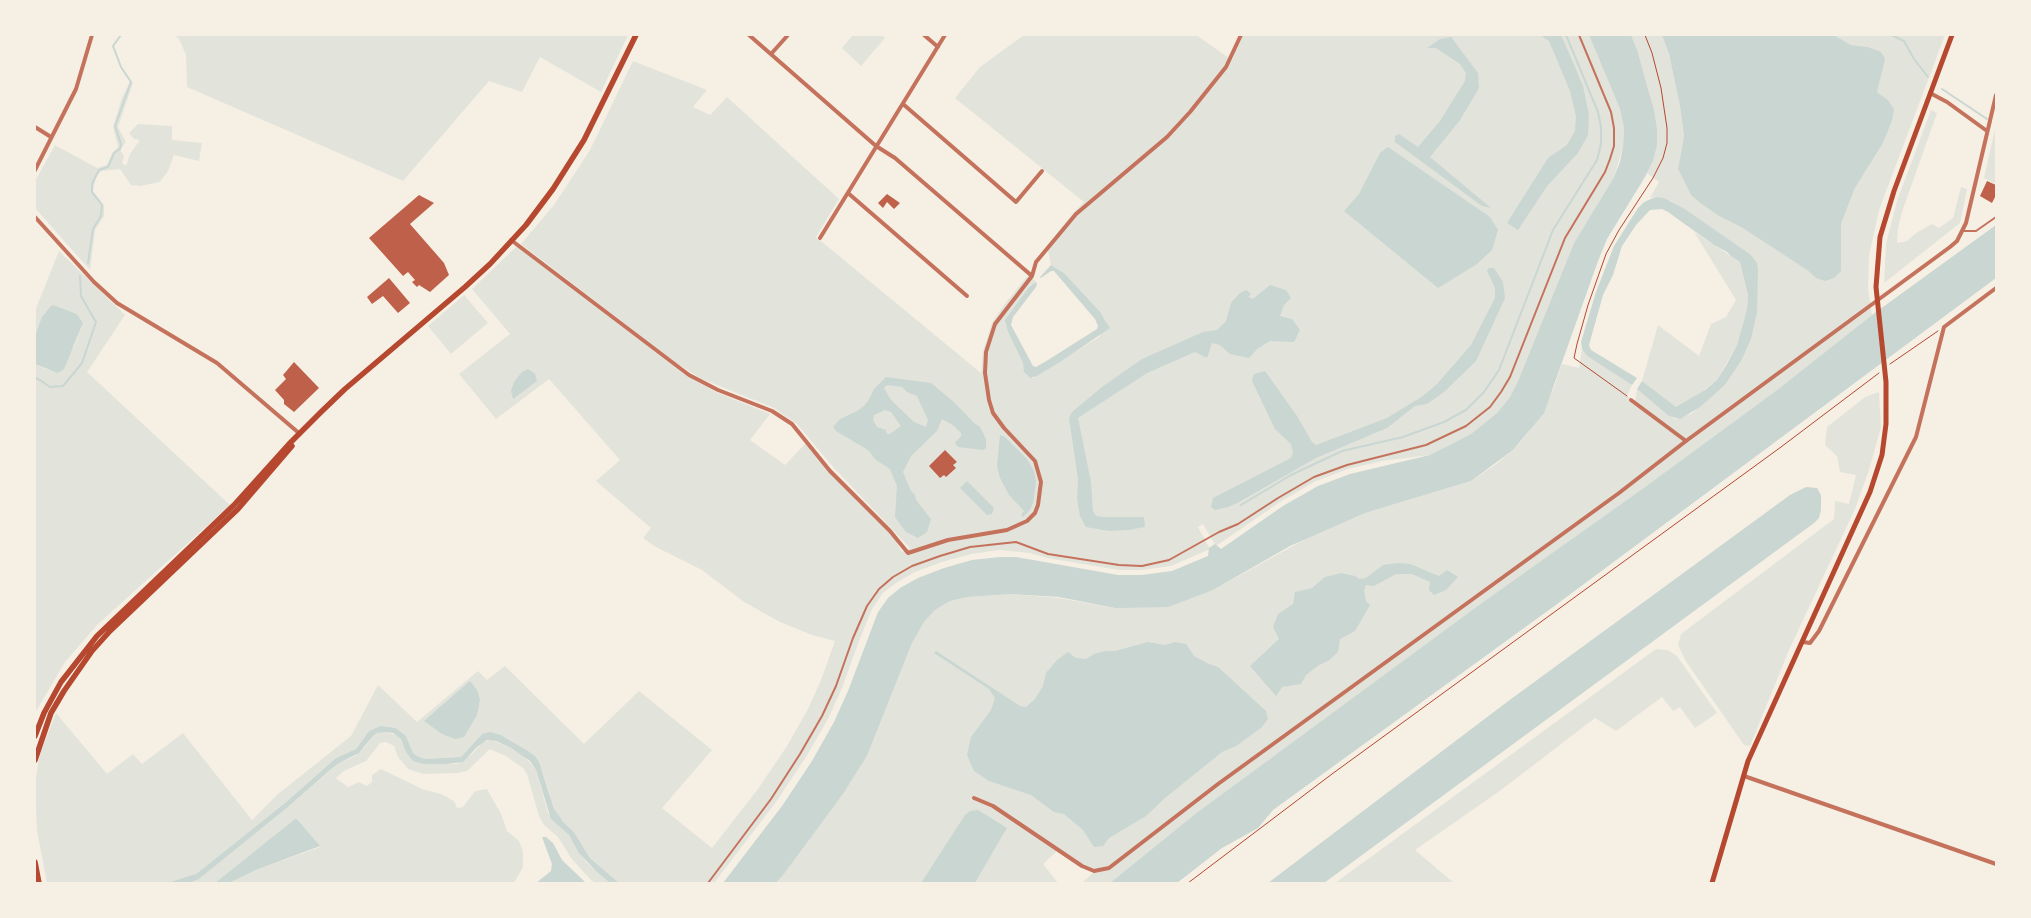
<!DOCTYPE html>
<html>
<head>
<meta charset="utf-8">
<style>
	body { margin:0 }
	#map { position:relative; width:2031px; height:918px; overflow:hidden; background:#f6efe4; font-family:"Noto Sans",sans-serif }
	canvas { display:block }
	.frame { position:absolute; inset:0; border:36px solid #f6efe4; pointer-events:none }
</style>
</head>
<body>
<div id="map">
<canvas width="2031" height="918"></canvas>
<div class="frame"></div>
</div>
<script>
const g = document.querySelector('canvas').getContext('2d');
g.lineJoin = 'round';
function paint(path, color) { g.fillStyle = color; g.fill(path, 'evenodd'); }
const poly = rows => new Path2D(rows.map(r => 'M' + r).join(''));
function strokePath(path, color, width, dash) { g.strokeStyle = color; g.lineWidth = width; g.lineCap = dash ? 'butt' : 'round'; g.setLineDash(dash || []); g.stroke(path); }
paint(poly([
	[174,35,628,35,601,92,540,57,522,92,489,81,403,181,187,87,186,55,179,39],
	[853,35,881,35,885,38,861,66,842,48],
	[1024,35,1196,35,1232,60,1243,35,1589,35,1620,109,1624,128,1623,147,1614,177,1574,243,1518,381,1510,397,1497,413,1471,434,1430,455,1382,461,1348,469,1316,481,1280,502,1216,546,1203,524,1206,522,1195,529,1198,527,1210,549,1171,566,1142,570,1119,570,1047,558,1030,553,999,550,971,554,942,562,915,572,896,583,883,593,872,609,859,641,842,688,828,719,806,757,776,802,714,883,619,883,590,858,574,832,556,815,545,779,535,756,507,738,482,734,461,757,425,759,417,756,413,753,406,736,401,732,369,731,356,749,336,758,285,803,196,874,188,878,167,883,47,883,37,831,35,787,39,756,56,713,107,774,133,754,142,764,183,733,252,820,278,794,351,736,378,685,417,722,478,671,487,680,505,666,584,744,639,691,712,750,662,808,712,848,758,789,787,746,808,709,821,680,835,641,812,635,780,622,744,602,702,570,656,547,643,538,651,528,596,481,620,460,549,379,496,419,459,374,510,334,472,289,517,246,688,377,716,392,770,414,750,440,785,465,806,443,829,472,895,539,902,552,910,548,833,467,797,424,774,408,702,379,675,362,521,244,554,205,590,150,633,61,707,90,693,107,710,115,727,97,839,199,816,237,981,373,983,351,992,323,1004,305,1029,274,1036,282,1029,287,1006,320,1008,332,1023,363,1026,375,1033,378,1099,337,1107,322,1064,273,1051,265,1047,246,1074,212,1084,202,955,98,980,67],
	[1631,35,1662,35,1669,54,1680,106,1684,136,1678,169,1691,195,1700,203,1719,216,1741,227,1807,270,1816,278,1841,271,1841,224,1855,188,1883,143,1892,121,1888,100,1877,92,1879,78,1868,47,1851,45,1834,35,1945,35,1879,210,1869,256,1868,290,1872,315,1777,390,1645,487,1479,605,1195,814,1110,883,1082,883,1094,872,1058,850,1043,864,1058,883,975,883,1007,828,930,870,921,883,776,883,843,794,867,756,912,643,924,622,935,610,950,601,968,597,1011,594,1059,598,1115,608,1213,590,1313,535,1365,513,1471,481,1495,465,1513,450,1528,433,1553,390,1562,364,1579,368,1582,349,1587,356,1632,385,1627,396,1635,402,1637,389,1675,419,1691,414,1724,386,1751,339,1750,254,1671,201,1656,197,1650,198,1659,182,1647,173,1653,161,1657,129,1649,91],
	[130,82,133,83,118,127,126,142,120,150,124,156,122,163,126,166,130,154,140,140,134,139,129,133,138,124,172,126,172,140,202,143,199,161,174,155,168,171,160,182,140,186,131,185,120,169,101,171,96,176,93,191,104,205,104,216,95,230,90,270,35,208,35,181,55,145,97,168,107,165,113,152,118,147,113,127,122,98],
	[1931,110,1937,113,1902,212,1898,228,1897,243,1907,241,1916,233,1932,224,1939,228,1953,218,1961,187,1967,189,1960,223,1884,283,1886,244,1897,201],
	[1995,129,1996,129,1996,184,1984,178],
	[1694,232,1740,262,1748,295,1747,309,1737,345,1717,380,1694,398,1676,408,1642,381,1658,325,1699,356,1711,324,1726,317,1736,300],
	[59,251,125,315,87,372,230,505,98,624,65,662,35,713,35,364,49,370,74,347,83,323,77,314,55,305,51,306,40,324,35,336,35,311],
	[464,295,488,323,451,354,428,326],
	[1879,392,1881,427,1869,470,1855,509,1789,650,1750,746,1744,745,1685,660,1678,645,1681,634,1834,519,1835,501,1849,504,1856,475,1840,472,1837,456,1825,445,1827,427,1865,397],
	[1656,649,1668,650,1677,656,1717,713,1695,728,1680,707,1673,711,1662,697,1616,731,1595,718,1501,790,1415,850,1454,883,1335,883],
	[386,732,398,736,401,739,404,747,424,764,457,764,472,754,483,742,491,740,511,748,524,756,536,770,548,813,569,835,586,862,610,883,595,883,590,879,571,858,558,837,544,825,539,816,527,774,523,768,506,756,490,749,467,771,458,773,423,774,408,769,398,757,394,746,386,742,380,743,366,761,344,771,336,778,348,787,359,782,367,786,372,782,372,775,381,769,422,789,441,794,454,801,457,808,463,807,475,791,487,789,501,814,507,831,519,841,523,851,523,867,514,883,229,883,256,870,320,847,296,818,215,883,190,883,199,879,288,807,339,763,355,756,364,748,373,736,377,733]
]), '#e2e4dc');
paint(poly([
	[1540,35,1561,35,1569,53,1583,86,1589,115,1588,135,1578,153,1547,186,1518,230,1507,223,1548,158,1567,145,1575,131,1576,116,1570,91,1549,41],
	[1589,35,1631,35,1637,50,1654,110,1657,129,1657,145,1653,161,1645,177,1607,239,1598,261,1544,413,1513,450,1471,481,1365,513,1290,546,1213,590,1168,607,1115,608,1059,597,1011,594,968,597,950,601,935,610,924,622,912,643,867,756,843,794,783,875,776,883,723,883,782,806,812,761,834,722,848,691,878,612,888,598,900,588,918,578,944,568,972,560,1000,557,1016,557,1118,575,1142,575,1172,571,1208,556,1209,548,1215,544,1221,549,1283,506,1318,486,1350,474,1430,455,1471,434,1497,413,1510,397,1518,381,1574,243,1614,177,1620,162,1623,147,1624,128,1620,109],
	[1662,35,1834,35,1851,45,1868,47,1881,52,1885,59,1877,92,1888,100,1894,109,1892,121,1883,143,1855,188,1841,224,1841,271,1834,278,1825,281,1816,278,1807,270,1741,227,1719,216,1700,203,1691,195,1678,169,1684,136,1680,106,1669,54],
	[1451,37,1478,73,1479,88,1460,120,1430,157,1491,208,1482,206,1395,142,1395,136,1399,134,1418,147,1440,121,1465,81,1466,73,1460,64,1436,48,1427,48,1440,39],
	[1388,147,1490,217,1498,230,1492,250,1477,264,1438,288,1344,211,1359,194,1380,153],
	[1656,197,1664,198,1683,208,1750,254,1757,263,1758,270,1757,312,1751,339,1741,361,1724,386,1700,407,1680,419,1669,416,1637,389,1642,381,1676,407,1705,390,1717,380,1727,364,1737,345,1747,309,1748,295,1740,262,1732,257,1727,252,1714,245,1668,212,1662,209,1650,210,1636,225,1622,246,1613,275,1603,295,1589,345,1591,350,1596,353,1637,378,1632,385,1587,356,1582,349,1581,342,1596,292,1614,246,1638,208,1644,202],
	[1996,225,1996,278,1553,607,1273,810,1258,828,1222,848,1177,883,1110,883,1195,814,1479,605,1645,487,1777,390,1872,315],
	[1051,265,1064,273,1100,312,1110,328,1063,360,1037,376,1030,378,1024,372,1023,363,1008,332,1005,320,1029,287,1036,282,1037,284,1036,287,1013,317,1011,325,1033,366,1036,367,1048,360,1097,329,1098,326,1095,319,1054,271,1051,271,1041,278,1040,277],
	[1489,268,1494,268,1503,282,1505,298,1476,361,1444,392,1427,404,1415,406,1387,428,1316,458,1239,502,1228,507,1215,510,1211,507,1213,498,1291,458,1293,453,1291,444,1275,429,1252,381,1254,374,1265,371,1297,416,1312,442,1316,445,1387,418,1423,396,1437,384,1471,345,1495,298,1495,288,1487,271],
	[1270,285,1286,290,1291,298,1284,305,1280,316,1292,319,1300,330,1294,342,1270,341,1257,349,1249,358,1230,354,1220,345,1212,343,1207,358,1195,352,1147,373,1078,418,1091,482,1093,511,1096,516,1104,517,1144,517,1145,527,1128,530,1109,531,1086,527,1080,516,1077,499,1078,479,1069,418,1072,412,1102,387,1142,359,1203,332,1217,330,1226,321,1231,303,1240,293,1246,290,1251,294,1248,297,1253,299],
	[54,305,77,314,83,323,64,369,58,373,35,364,35,336,42,317,51,306],
	[528,369,535,374,537,381,513,399,511,391,514,382,522,372],
	[886,377,931,383,955,403,974,423,980,427,986,439,986,448,983,450,958,447,955,443,961,436,961,433,954,426,942,419,937,431,911,456,903,472,911,491,915,495,916,500,931,519,927,532,918,538,906,532,895,517,897,486,890,469,876,460,868,450,836,431,833,427,840,419,857,411,864,406,868,401,874,389],
	[887,385,902,387,907,392,917,396,928,420,926,427,914,422,891,400,884,388],
	[885,410,891,412,901,426,890,434,887,434,886,430,877,427,873,420,874,415],
	[1000,435,1005,437,1027,459,1034,471,1036,482,1033,503,1030,510,1023,517,1021,515,1024,511,1009,495,1000,478,997,466],
	[967,481,994,508,992,514,987,515,960,488],
	[1806,487,1817,488,1821,495,1821,510,1819,518,1814,523,1324,883,1268,883,1507,702,1790,495],
	[1398,563,1410,564,1439,576,1447,570,1458,577,1446,590,1434,595,1429,590,1430,582,1412,574,1396,574,1374,586,1366,585,1364,591,1366,601,1370,605,1355,631,1340,639,1338,652,1328,661,1319,665,1306,675,1301,684,1282,687,1276,696,1250,666,1279,639,1273,627,1278,614,1293,604,1295,592,1312,588,1325,577,1341,573,1355,576,1359,579,1366,578,1383,565],
	[1148,642,1165,645,1175,642,1186,644,1194,656,1209,664,1218,667,1266,711,1268,719,1261,728,1236,746,1222,752,1165,798,1146,816,1109,838,1103,846,1094,847,1083,830,1064,814,1054,812,1031,795,989,781,974,771,967,755,971,737,991,710,995,698,989,689,934,653,936,651,1020,706,1026,707,1035,699,1043,686,1046,673,1057,660,1068,652,1076,658,1086,659,1094,654,1105,651,1115,651],
	[470,681,477,690,480,700,477,715,464,737,455,739,442,734,424,721],
	[381,726,395,728,401,732,406,736,413,753,417,756,425,759,461,757,482,734,490,732,501,735,528,751,535,756,539,762,556,815,574,832,590,858,619,883,610,883,596,871,579,853,569,835,551,819,536,770,530,761,511,748,496,741,487,740,477,747,463,762,447,764,424,764,413,761,406,752,401,739,393,733,386,732,377,733,373,736,359,753,339,763,329,771,288,807,199,879,190,883,167,883,196,874,285,803,336,758,356,749,369,731],
	[978,810,1007,828,975,883,921,883,965,815,970,811],
	[296,818,320,846,256,870,229,883,215,883],
	[542,837,546,837,553,843,562,860,586,883,536,883,551,871,552,864]
]), '#c9d6d2');
strokePath(poly([
	[1891,35,1904,41,1914,59,1928,77],
	[1942,89,1987,119],
	[88,263,93,229,101,216,102,205,92,192,92,184,99,170,108,167,114,153,120,149,121,144,115,126,131,82,121,67,113,46,121,35],
	[35,378,40,380,50,387,63,386,82,363,96,322,81,296,80,276],
	[1241,505,1291,475,1342,451,1403,437,1444,422,1466,410,1484,392,1499,370,1553,230,1597,160,1601,144,1601,127,1598,112,1566,35],
	[552,808,561,820]
]), '#c9d6d2', 2);
paint(poly([
	[1987,181,1996,185,1996,195,1992,203,1980,196],
	[887,194,900,203,894,209,887,202,883,208,878,203],
	[419,195,434,203,410,224,444,263,449,275,430,292,419,285,417,287,412,282,415,280,408,272,403,276,369,238],
	[389,278,410,303,398,313,383,296,372,304,367,297],
	[294,362,319,388,294,412,284,404,284,400,275,390,286,379,283,375],
	[945,450,957,462,953,465,956,468,946,477,944,475,940,478,929,466]
]), '#bf614a');
strokePath(poly([
	[1890,364,1938,331],
	[1627,396,1574,358,1577,344,1588,305,1606,254,1619,230,1653,178,1663,158,1667,143,1667,128,1661,88,1652,53,1645,35],
	[1188,883,1332,774,1781,447,1879,373]
]), '#b5482f', 1);
strokePath(poly([
	[1963,231,1976,231,1996,217],
	[708,883,771,799,800,754,822,716,836,686,853,638,867,606,879,589,893,577,912,566,940,556,970,547,1016,542,1048,554,1119,565,1142,566,1169,560,1219,532,1238,524,1278,498,1314,477,1347,465,1426,445,1466,426,1490,407,1501,392,1510,377,1565,238,1605,172,1610,159,1614,146,1614,128,1611,112,1579,35]
]), '#c5725c', 2);
strokePath(poly([
	[749,35,876,146,895,158,1032,276],
	[924,35,938,47],
	[771,54,788,35],
	[1930,93,1947,102,1987,131],
	[903,104,1016,202,1042,171],
	[35,127,51,137],
	[35,170,76,89,92,35],
	[848,193,967,296],
	[35,217,94,282,117,303,217,363,300,434],
	[820,238,945,35],
	[511,240,689,375,718,390,772,411,792,424,830,471,890,531,908,553,948,540,1007,530,1027,521,1035,513,1038,505,1041,482,1035,461,1004,428,993,413,989,400,985,373,986,352,995,324,1032,276,1036,262,1076,214,1167,137,1190,112,1226,67,1241,35],
	[1631,400,1686,441],
	[1803,642,1810,643,1819,631,1916,437,1944,327,1996,288],
	[1744,776,1996,864],
	[974,798,993,806,1082,866,1094,871,1109,868,1218,784,1619,493,1686,441,1950,247,1957,241,1966,223,1996,95]
]), '#c5725c', 4);
strokePath(poly([
	[1712,883,1748,761,1870,492,1882,455,1886,424,1886,382,1876,287,1880,237,1894,191,1952,35]
]), '#b5482f', 5);
strokePath(poly([
	[35,736,44,713,61,682,97,636,234,505,289,444,321,412,345,389,465,287,490,264,526,225,553,189,584,140,636,35],
	[35,760,51,713,64,691,92,651,110,631,238,509,292,446],
	[35,862,39,883]
]), '#b5482f', 5.5);
</script>
</body>
</html>
